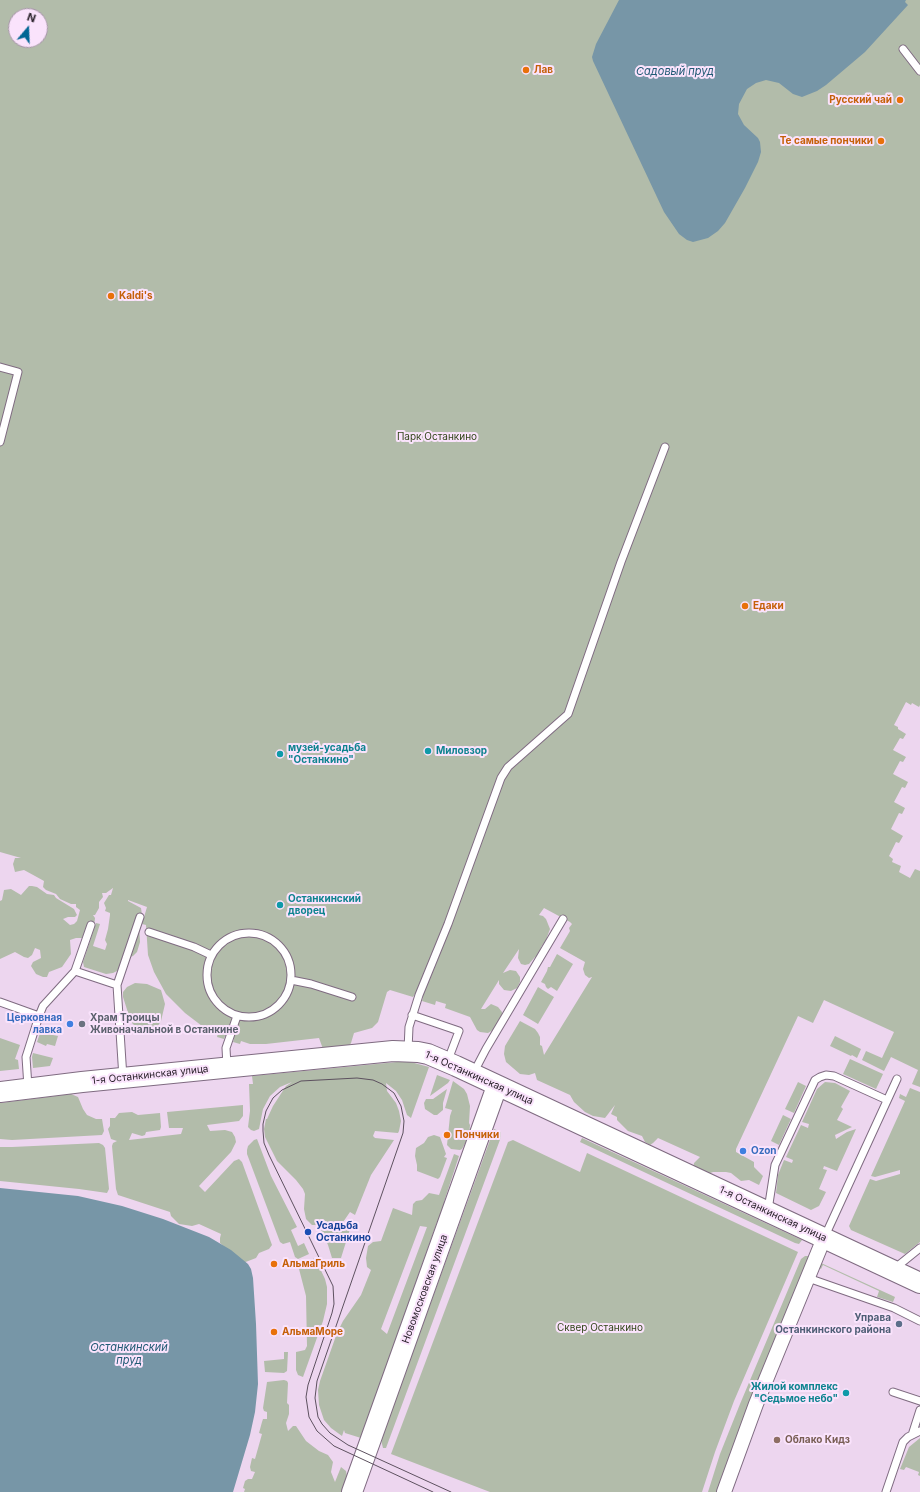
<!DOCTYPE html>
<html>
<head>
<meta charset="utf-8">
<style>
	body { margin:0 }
	#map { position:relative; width:920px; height:1492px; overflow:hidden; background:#edd6ef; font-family:Inter,sans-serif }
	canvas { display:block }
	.north { position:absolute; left:8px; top:8px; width:40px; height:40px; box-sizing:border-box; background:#fae3fc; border:1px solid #a695a8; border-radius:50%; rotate:19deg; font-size:11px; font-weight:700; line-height:16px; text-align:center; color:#29212a }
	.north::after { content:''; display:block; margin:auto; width:14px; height:18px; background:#006694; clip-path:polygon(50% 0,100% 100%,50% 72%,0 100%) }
</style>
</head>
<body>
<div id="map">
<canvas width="920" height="1492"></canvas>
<div class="north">N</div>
</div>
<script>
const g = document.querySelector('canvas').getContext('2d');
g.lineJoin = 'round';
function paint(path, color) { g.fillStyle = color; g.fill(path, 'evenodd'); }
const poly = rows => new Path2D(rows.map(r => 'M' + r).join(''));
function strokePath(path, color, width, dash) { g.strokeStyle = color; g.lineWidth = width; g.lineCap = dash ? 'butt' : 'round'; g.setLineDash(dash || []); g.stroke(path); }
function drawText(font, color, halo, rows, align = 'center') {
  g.font = font + ' Inter,sans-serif'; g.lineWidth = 4; g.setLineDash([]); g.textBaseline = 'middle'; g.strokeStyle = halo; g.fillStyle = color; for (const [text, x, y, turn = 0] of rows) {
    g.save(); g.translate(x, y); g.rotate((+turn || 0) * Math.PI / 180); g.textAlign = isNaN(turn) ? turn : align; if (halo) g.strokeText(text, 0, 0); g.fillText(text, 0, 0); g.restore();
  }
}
paint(poly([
	[0,0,920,0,920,705,919,707,912,703,911,705,906,702,894,725,898,727,898,729,906,734,903,739,900,738,893,750,906,757,903,762,900,761,893,774,908,782,905,788,902,787,894,802,905,808,902,814,899,813,891,829,903,836,899,843,896,842,889,856,893,859,892,862,901,866,899,872,910,878,915,869,920,871,920,1087,912,1084,918,1070,891,1057,884,1071,862,1060,866,1051,882,1058,894,1032,824,1000,813,1023,798,1016,736,1149,736,1152,754,1162,754,1167,763,1176,759,1185,749,1180,741,1181,731,1173,726,1172,713,1172,702,1176,693,1170,694,1163,700,1157,658,1138,653,1143,650,1145,645,1142,642,1136,628,1131,617,1120,617,1117,611,1114,615,1105,605,1118,593,1116,585,1112,574,1102,570,1095,537,1080,535,1073,529,1075,520,1074,506,1062,504,1054,505,1046,520,1021,535,1029,538,1033,540,1037,540,1045,542,1046,544,1055,592,977,589,978,585,975,583,969,585,962,560,948,570,931,569,928,572,924,570,922,544,908,539,915,543,916,546,919,550,929,546,940,541,947,540,955,535,957,529,964,525,965,521,964,518,958,519,949,503,973,510,970,516,971,520,977,520,982,517,988,511,991,504,990,499,984,499,980,481,1009,485,1009,491,1004,498,1007,502,1012,502,1018,498,1027,488,1033,480,1032,477,1030,470,1017,445,1008,446,1004,436,1001,435,1005,422,1001,423,997,415,994,413,997,390,990,387,992,378,1022,372,1028,354,1033,351,1043,348,1048,323,1049,319,1038,266,1044,250,1044,241,1041,240,1044,233,1042,234,1039,225,1036,224,1039,217,1037,218,1033,206,1029,185,1013,166,994,154,972,148,955,146,925,142,924,147,907,128,900,128,901,141,908,142,915,139,925,140,942,137,952,133,956,124,959,117,971,113,973,106,974,84,967,83,962,96,923,100,924,93,946,105,950,107,944,105,940,108,929,110,915,110,913,105,911,106,908,104,903,109,895,111,895,113,888,106,893,102,893,103,897,99,902,99,908,95,915,93,915,95,918,94,927,85,931,82,938,76,938,70,940,71,954,62,967,49,972,47,977,43,977,36,974,31,966,33,962,41,958,40,950,35,948,32,955,28,958,24,957,15,952,0,959,0,901,2,900,4,890,11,889,21,895,29,886,32,886,37,887,47,894,54,895,56,898,74,909,77,915,75,917,68,917,63,919,70,925,74,924,77,921,80,910,76,907,76,904,71,904,60,899,56,894,46,890,43,887,44,881,35,876,24,870,15,872,13,864,15,858,21,858,0,852],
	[16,16,40,16,40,40,16,40],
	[557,954,573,964,557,991,551,987,548,989,546,987,545,984,541,982,547,971,548,967,550,967],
	[135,983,147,984,161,990,165,1004,161,1021,156,1029,149,1032,135,1026,131,1022,123,997,123,992,127,987],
	[538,987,554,997,538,1024,523,1015],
	[47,1029,54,1032,53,1035,58,1036,55,1046,47,1044,46,1046,37,1042,41,1030,46,1032],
	[835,1036,861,1049,857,1058,852,1055,851,1056,830,1046],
	[0,1038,20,1045,15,1059,18,1060,19,1069,0,1071],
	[33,1053,53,1058,50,1066,33,1068,32,1057],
	[850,1059,883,1074,876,1089,843,1074],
	[407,1061,429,1067,411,1118,407,1115,402,1100,396,1091,386,1083,387,1091,396,1103,399,1111,401,1121,399,1131,398,1133,375,1131,373,1136,375,1138,394,1140,371,1175,355,1215,350,1212,341,1225,350,1229,341,1258,332,1258,328,1245,319,1225,312,1225,306,1219,304,1209,305,1194,303,1189,296,1180,277,1161,265,1137,264,1129,266,1119,267,1119,273,1106,286,1086,292,1082,280,1087,270,1096,263,1109,259,1129,254,1131,251,1130,248,1127,250,1111,249,1084,253,1084,252,1076],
	[437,1075,450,1080,448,1083,430,1096],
	[453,1081,464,1089,467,1094,470,1106,469,1123,470,1125,469,1136,462,1149,460,1150,451,1149,447,1145,450,1116,452,1110,445,1108],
	[798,1082,806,1086,794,1113,785,1109],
	[825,1082,835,1083,850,1091,841,1107,843,1109,837,1120,852,1127,835,1135,836,1139,847,1132,856,1129,837,1171,824,1166,823,1169,827,1170,819,1189,826,1192,819,1206,811,1210,776,1193,778,1175,784,1160,792,1163,793,1160,786,1157,801,1125,808,1128,809,1124,802,1122,817,1089],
	[910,1088,920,1092,920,1242,905,1254,851,1230,849,1226,870,1179,876,1181,900,1174,900,1170,875,1177,871,1176,905,1101,899,1098,900,1094,906,1097],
	[447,1089,443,1103,443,1110,437,1115,434,1115,425,1109,424,1103,426,1099,433,1099],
	[71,1094,78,1097,83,1109,87,1115,96,1119,102,1119,104,1131,102,1135,12,1140,0,1139,0,1103],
	[243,1105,243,1116,239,1121,207,1125,210,1131,225,1130,232,1132,235,1137,236,1142,231,1152,199,1186,205,1192,234,1161,239,1159,242,1162,272,1245,269,1249,259,1253,256,1258,243,1263,220,1243,220,1238,221,1234,199,1224,192,1226,179,1224,171,1216,170,1212,118,1195,116,1189,112,1146,113,1143,117,1141,111,1139,108,1129,110,1126,110,1118,115,1118,119,1113,132,1112,138,1115,160,1113,161,1127,160,1130,146,1132,145,1135,142,1136,132,1133,129,1140,181,1134,183,1128,169,1128,167,1112],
	[783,1115,791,1119,779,1145,771,1141],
	[494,1129,501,1132,501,1137,386,1448,383,1448,381,1440,383,1434],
	[434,1135,440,1137,446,1154,444,1157,447,1158,440,1177,438,1179,417,1171,417,1165,415,1156,416,1148,424,1143,428,1137],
	[582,1138,802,1240,799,1244,795,1243,580,1142],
	[257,1139,271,1176,297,1227,291,1230,298,1246,304,1243,309,1254,298,1259,295,1257,290,1242,283,1244,280,1242,247,1154,247,1150,248,1146,254,1140],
	[513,1140,580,1172,587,1153,798,1252,734,1401,715,1452,702,1492,490,1492,391,1454,508,1142],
	[99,1143,103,1145,105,1148,109,1189,107,1193,79,1189,0,1181,0,1147,12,1147],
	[454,1154,459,1156,444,1202,444,1204,442,1217,437,1222,361,1438,345,1433,344,1430,342,1436,331,1428,324,1420,319,1405,318,1390,320,1381,337,1333,343,1321,361,1295,371,1270,367,1267,366,1258,368,1246,373,1242,381,1241,393,1208,412,1215,413,1204,416,1201,422,1200,429,1193,439,1195],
	[420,1226,427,1227,387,1334,381,1329],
	[805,1256,810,1256,750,1401,722,1476,717,1492,708,1492,720,1454,740,1404,801,1259],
	[315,1258,325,1279,327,1287,327,1304,323,1321,303,1377,298,1375,296,1370,296,1352,305,1350,307,1346,306,1296,299,1269,302,1264],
	[821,1263,893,1296,895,1297,893,1302,877,1297,879,1291,823,1265,821,1269,819,1268],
	[284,1352,288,1352,287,1371,284,1373,265,1372,264,1361,284,1359],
	[284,1380,287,1381,288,1383,287,1403,289,1405,289,1414,286,1423,288,1431,293,1426,296,1426,306,1441,319,1451,328,1455,333,1462,331,1472,335,1482,341,1467,346,1471,347,1476,342,1492,244,1492,245,1489,243,1488,245,1481,248,1479,252,1479,255,1472,251,1471,250,1467,252,1458,255,1459,262,1434,259,1433,262,1422,263,1419,267,1419,267,1412,264,1411,263,1408,267,1382],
	[920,1438,920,1476,918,1475,919,1472,906,1467,904,1470,900,1469,909,1447]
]), '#b2bcaa');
paint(poly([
	[619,0,906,0,905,2,908,5,865,52,826,85,817,91,802,97,793,94,779,83,766,80,756,83,747,89,739,104,738,114,744,125,758,138,760,142,761,152,758,162,745,188,725,223,718,231,708,238,693,242,687,240,679,234,664,212,593,61,592,57,596,44],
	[0,1188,78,1196,122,1206,163,1219,209,1237,231,1250,248,1264,251,1269,253,1278,256,1324,258,1384,255,1412,250,1435,233,1492,0,1492]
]), '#7796a7');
const lane = poly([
	[903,49,920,71],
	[0,367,18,372,0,442],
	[149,932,194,947,211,955],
	'207 975a42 42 0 1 1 84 0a42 42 0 1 1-84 0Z',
	[75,971,117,985,123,1078],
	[291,980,311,984,352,997],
	[117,985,140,917],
	[0,1002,39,1016,43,1006,75,971,91,925],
	[412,1015,459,1031,448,1060],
	[408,1050,409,1027,419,995,448,924,501,778,508,767,568,714,621,562,665,447],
	[227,1066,226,1048,237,1016],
	[474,1072,486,1049,563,919],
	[28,1087,26,1057,39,1016],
	[768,1210,775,1165,815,1080,820,1077,826,1075,834,1076,887,1100],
	[825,1236,897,1079],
	[894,1269,920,1248],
	[808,1278,894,1308,920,1321],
	[893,1392,920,1401],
	[912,1435,920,1410],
	[886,1492,903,1442,908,1437,920,1431]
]);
const street = poly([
	[724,1492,756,1404,824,1238]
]);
const secondary = poly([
	[0,1092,82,1082,393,1051,418,1052,428,1054,456,1066,920,1283],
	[352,1492,497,1086]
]);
strokePath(lane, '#7f6b81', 9);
strokePath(street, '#7f6b81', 16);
strokePath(secondary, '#7f6b81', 22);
strokePath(lane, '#fff', 7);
strokePath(street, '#fff', 14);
strokePath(secondary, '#fff', 20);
strokePath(poly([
	[433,1492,334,1446,317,1431,309,1417,306,1397,308,1385,332,1313,334,1304,333,1286,269,1155,264,1143,263,1131,263,1124,266,1111,273,1098,282,1090,301,1081,357,1078,373,1080,382,1084,394,1093,401,1106,404,1121,403,1133,317,1381,315,1398,318,1417,322,1424,330,1433,348,1445,451,1492]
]), '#5d515f', 1);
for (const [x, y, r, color] of [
	[526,70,4,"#e8710a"],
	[900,100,4,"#e8710a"],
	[881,141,4,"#e8710a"],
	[111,296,4,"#e8710a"],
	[745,606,4,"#e8710a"],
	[428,751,4,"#0f9aa8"],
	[280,754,4,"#0f9aa8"],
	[280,905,4,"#0f9aa8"],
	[70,1024,4,"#3f7fe0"],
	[82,1024,4,"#6b7280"],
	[447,1135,4,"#e8710a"],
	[743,1151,4,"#3f7fe0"],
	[308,1232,4,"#1a4fb4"],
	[274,1264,4,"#e8710a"],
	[899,1324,4,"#5c6f8a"],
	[274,1332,4,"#e8710a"],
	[846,1393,4,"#0f9aa8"],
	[777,1440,4,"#8d6e63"]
]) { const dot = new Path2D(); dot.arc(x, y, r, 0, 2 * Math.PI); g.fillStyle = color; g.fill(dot); strokePath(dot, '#fae3fc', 1.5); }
drawText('bold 10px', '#c56008', '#fae3fc', [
	["Лав",534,70],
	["Русский чай",892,100,"right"],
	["Те самые пончики",873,141,"right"],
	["Kaldi's",119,296],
	["Едаки",753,606],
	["Пончики",455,1135],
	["АльмаГриль",282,1264],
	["АльмаМоре",282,1332]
], 'left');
drawText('10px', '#314519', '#fae3fc', [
	["Парк Останкино",437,437],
	["Сквер Останкино",600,1328]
]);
drawText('bold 10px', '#0d838f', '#fae3fc', [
	["музей-усадьба",288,748],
	["\"Останкино\"",288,760],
	["Миловзор",436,751],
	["Останкинский",288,899],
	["дворец",288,911],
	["Жилой комплекс",838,1387,"right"],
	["\"Седьмое небо\"",838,1399,"right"]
], 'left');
drawText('bold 10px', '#366cbe', '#fae3fc', [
	["Церковная",62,1018],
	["лавка",62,1030],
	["Ozon",751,1151,"left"]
], 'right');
drawText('bold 10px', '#5b616d', '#fae3fc', [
	["Храм Троицы",90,1018],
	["Живоначальной в Останкине",90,1030]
], 'left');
drawText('10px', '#29212a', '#fae3fc', [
	["1-я Останкинская улица",150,1075,-6],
	["1-я Останкинская улица",479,1078,24],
	["1-я Останкинская улица",773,1214,25],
	["Новомосковская улица",425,1289,-70]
]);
drawText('bold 10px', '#164399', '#fae3fc', [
	["Усадьба",316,1226],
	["Останкино",316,1238]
], 'left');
drawText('bold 10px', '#4e5e75', '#fae3fc', [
	["Управа",891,1318],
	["Останкинского района",891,1330]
], 'right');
drawText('bold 10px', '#785e54', '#fae3fc', [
	["Облако Кидз",785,1440]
], 'left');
drawText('italic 11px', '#225b75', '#fae3fc', [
	["Садовый пруд",675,72],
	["Останкинский",129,1348],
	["пруд",129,1361]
]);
</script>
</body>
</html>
